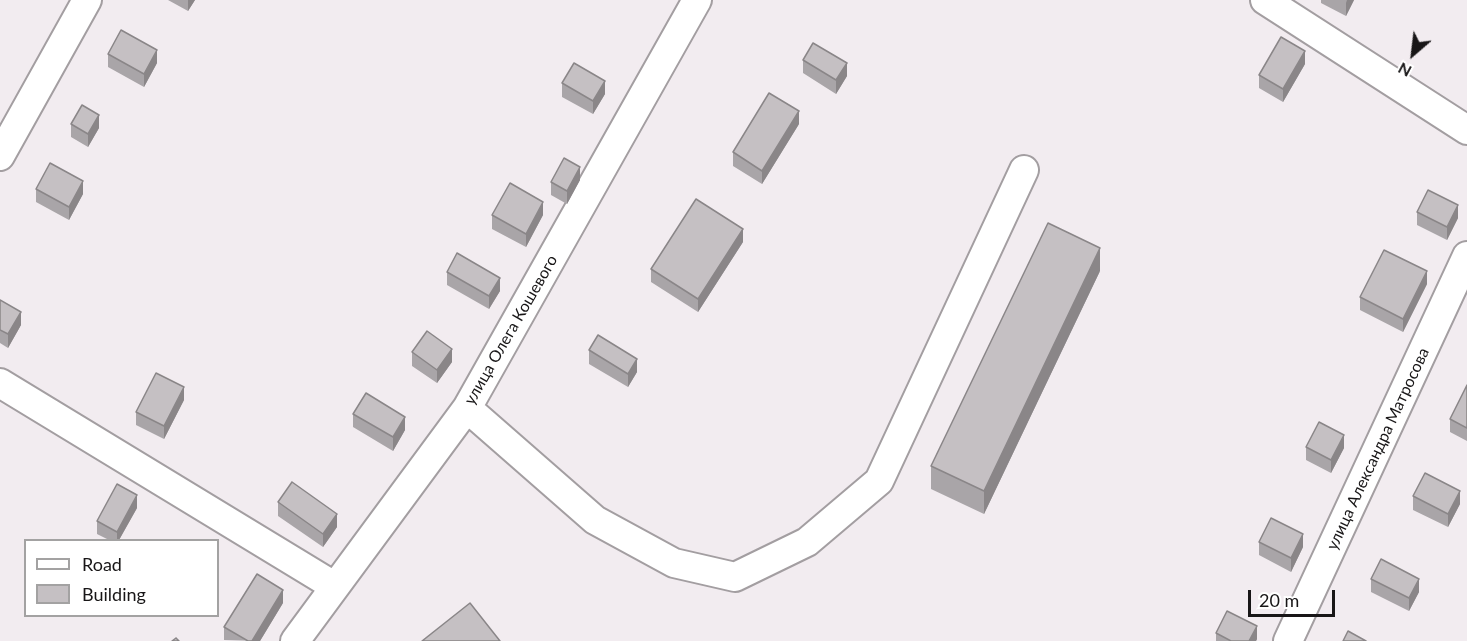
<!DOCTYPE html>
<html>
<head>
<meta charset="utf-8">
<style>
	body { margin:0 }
	#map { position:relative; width:1467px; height:641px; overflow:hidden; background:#f2ecf0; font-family:Lato,sans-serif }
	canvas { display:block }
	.legend { position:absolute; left:24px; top:539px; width:195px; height:78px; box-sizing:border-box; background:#fff; border:2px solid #a3a2a2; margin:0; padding:8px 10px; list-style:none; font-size:18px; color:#181617 }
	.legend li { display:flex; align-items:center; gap:12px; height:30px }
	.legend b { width:30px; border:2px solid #a3a2a2 }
	.north { position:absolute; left:1383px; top:24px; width:60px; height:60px; -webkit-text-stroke:4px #fff; paint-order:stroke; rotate:208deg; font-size:16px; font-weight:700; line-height:24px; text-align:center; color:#181617 }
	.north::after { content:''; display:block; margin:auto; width:21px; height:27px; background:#181617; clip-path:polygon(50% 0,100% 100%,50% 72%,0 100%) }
	.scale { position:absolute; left:1248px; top:590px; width:87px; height:27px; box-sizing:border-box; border:3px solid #181617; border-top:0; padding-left:8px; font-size:18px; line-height:21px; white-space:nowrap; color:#181617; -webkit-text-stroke:4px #fff; paint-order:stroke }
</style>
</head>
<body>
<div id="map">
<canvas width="1467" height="641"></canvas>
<ul class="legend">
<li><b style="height:8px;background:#fff"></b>Road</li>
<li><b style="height:16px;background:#c5c0c3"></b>Building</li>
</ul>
<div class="north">N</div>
<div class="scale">20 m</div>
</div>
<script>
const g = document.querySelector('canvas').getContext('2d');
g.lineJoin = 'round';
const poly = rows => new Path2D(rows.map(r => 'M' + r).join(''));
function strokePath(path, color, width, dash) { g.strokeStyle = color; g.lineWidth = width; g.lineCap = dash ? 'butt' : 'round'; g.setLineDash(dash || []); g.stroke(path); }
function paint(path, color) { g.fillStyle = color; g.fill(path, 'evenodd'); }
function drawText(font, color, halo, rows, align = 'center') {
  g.font = font + ' Lato,sans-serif'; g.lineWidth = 4.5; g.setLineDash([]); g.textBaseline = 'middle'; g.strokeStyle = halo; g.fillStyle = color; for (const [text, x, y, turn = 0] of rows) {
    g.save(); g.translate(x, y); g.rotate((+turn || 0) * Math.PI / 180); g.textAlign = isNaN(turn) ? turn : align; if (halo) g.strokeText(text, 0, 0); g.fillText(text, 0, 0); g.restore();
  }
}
const minor = poly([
	[1265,0,1467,130],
	[0,156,87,0],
	[0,383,334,586],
	[467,408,595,520,674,563,735,577,807,542,879,481,1024,170],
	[295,641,467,408,697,0],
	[1288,641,1467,256]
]);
strokePath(minor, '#a39ea1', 32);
strokePath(minor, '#fff', 28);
paint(poly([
	[168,0,195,0,188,11],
	[1321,0,1354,0,1346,16,1321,3],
	[108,54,157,63,144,87,108,67],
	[803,60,847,76,836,94,803,73],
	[1305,64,1283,102,1259,88,1259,75],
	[562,83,605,94,593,114,562,97],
	[71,124,99,128,88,147,71,137],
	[799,124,762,184,733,166,733,152],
	[580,180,567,204,551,195,551,182],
	[36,189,83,194,69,220,36,202],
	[1417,212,1458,218,1447,240,1417,225],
	[492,215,543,215,526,247,492,229],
	[743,242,698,312,651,282,651,269],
	[1100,271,984,514,931,489,931,466],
	[447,272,500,291,489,309,447,285],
	[1427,284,1403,332,1360,310,1360,297],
	[0,300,21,325,8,348,0,343],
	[589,350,637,372,628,387,589,364],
	[412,352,452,362,437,383,412,366],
	[1467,385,1467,441,1450,432,1450,419],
	[184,400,164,439,136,425,136,412],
	[353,414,405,430,393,451,353,427],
	[1306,447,1344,448,1331,473,1306,460],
	[1413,496,1460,504,1448,527,1413,510],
	[278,502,337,527,323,547,278,516],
	[137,508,119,540,109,540,97,534,97,521],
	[1259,542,1303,547,1291,572,1259,555],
	[1371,579,1419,592,1409,611,1371,592],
	[283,603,260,641,224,640,224,627],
	[1216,633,1257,639,1256,641,1216,641]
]), '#a9a5a8');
paint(poly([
	[188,0,195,0,188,11],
	[1347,0,1354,0,1346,16,1346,3],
	[157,50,157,63,144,87,144,74],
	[1305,51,1305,64,1283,102,1283,89],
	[847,63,847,76,836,94,836,80],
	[605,81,605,94,593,114,593,101],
	[799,111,799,124,762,184,762,171],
	[99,115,99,128,88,147,88,134],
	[580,167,580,180,567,204,567,191],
	[83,181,83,194,69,220,69,207],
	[543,202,543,215,526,247,526,234],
	[1458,205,1458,218,1447,240,1447,227],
	[743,229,743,242,698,312,698,299],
	[1100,248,1100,271,984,514,984,491],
	[1427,271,1427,284,1403,332,1403,319],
	[500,278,500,291,489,309,489,296],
	[21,312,21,325,8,348,8,334],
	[452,349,452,362,437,383,437,370],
	[637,359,637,372,628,387,628,374],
	[184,387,184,400,164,439,164,426],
	[405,417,405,430,393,451,393,437],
	[1344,435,1344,448,1331,473,1331,460],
	[1460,491,1460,504,1448,527,1448,514],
	[137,495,137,508,119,540,117,540,117,532],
	[337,514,337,527,323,547,323,534],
	[1303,534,1303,547,1291,572,1291,558],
	[1419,579,1419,592,1409,611,1409,598],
	[283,590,283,603,260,641,252,641],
	[1257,626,1257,639,1256,641,1249,641]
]), '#8a8688');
const building = poly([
	[121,30,157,50,144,74,108,54,121,30],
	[1281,37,1305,51,1283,89,1259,75,1281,37],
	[813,43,847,63,836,80,803,60,813,43],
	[574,63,605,81,593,101,562,83,574,63],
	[769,93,799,111,762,171,733,152,769,93],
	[82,105,99,115,88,134,71,124,82,105],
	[564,158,580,167,567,191,551,182,564,158],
	[50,163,83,181,69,207,36,189,50,163],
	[510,183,543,202,526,234,492,215,510,183],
	[1428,190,1458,205,1447,227,1417,212,1428,190],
	[696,199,743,229,698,299,651,269,696,199],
	[1048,223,1100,248,984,491,931,466,1048,223],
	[1384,250,1427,271,1403,319,1360,297,1384,250],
	[457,253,500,278,489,296,447,272,457,253],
	[0,300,21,312,8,334,0,330,0,300],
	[427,331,452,349,437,370,412,352,427,331],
	[598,335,637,359,628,374,589,350,598,335],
	[156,373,184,387,164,426,136,412,156,373],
	[1467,385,1467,428,1450,419,1467,385],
	[366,393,405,417,393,437,353,414,366,393],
	[1319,422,1344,435,1331,460,1306,447,1319,422],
	[1425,473,1460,491,1448,514,1413,496,1425,473],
	[292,482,337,514,323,534,278,502,292,482],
	[117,484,137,495,117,532,97,521,117,484],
	[1271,518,1303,534,1291,558,1259,542,1271,518],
	[1381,559,1419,579,1409,598,1371,579,1381,559],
	[257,574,283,590,252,641,248,641,224,627,257,574],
	[470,603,500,641,422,641,470,603],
	[1227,611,1257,626,1249,641,1231,641,1216,633,1227,611],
	[1348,631,1366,641,1343,641,1348,631],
	[176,638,179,641,172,641,176,638]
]);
paint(building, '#c5c0c3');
strokePath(building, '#8a8688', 1.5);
drawText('16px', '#181617', '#fff', [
	["улица Олега Кошевого",511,330,-60],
	["улица Александра Матросова",1378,449,-65]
]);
</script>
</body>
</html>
